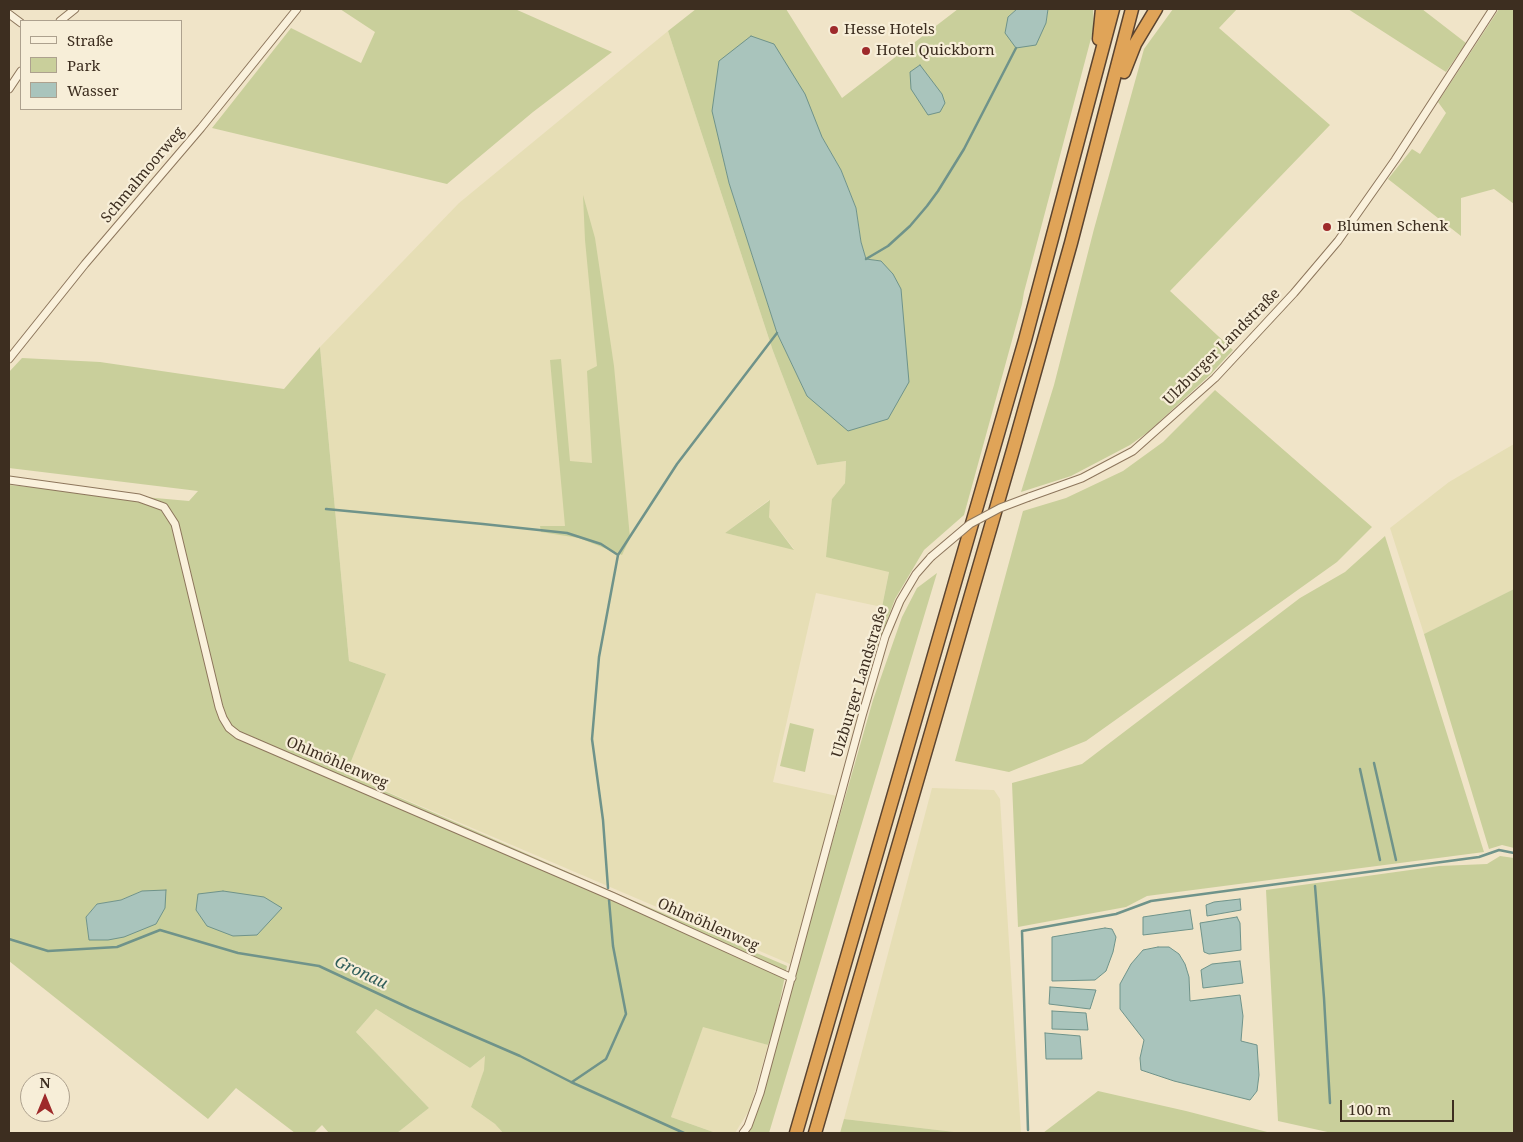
<!DOCTYPE html>
<html>
<head>
<meta charset="utf-8">
<style>
	body { margin:0 }
	#map { position:relative; width:1523px; height:1142px; overflow:hidden; background:#f0e4c8; font-family:"Noto Serif",serif }
	canvas { display:block }
	.frame { position:absolute; inset:0; border:10px solid #3d2e20; pointer-events:none }
	.legend { position:absolute; left:20px; top:20px; width:162px; height:90px; box-sizing:border-box; background:#f7eed8; border:1px solid #ada18e; margin:0; padding:6px 9px; list-style:none; font-size:15px; color:#3d2e20 }
	.legend li { display:flex; align-items:center; gap:10px; height:25px }
	.legend b { width:25px; border:1px solid #ada18e }
	.north { position:absolute; left:20px; top:1072px; width:50px; height:50px; box-sizing:border-box; background:#f7eed8; border:1px solid #ada18e; border-radius:50%; rotate:0deg; font-size:14px; font-weight:700; line-height:20px; text-align:center; color:#3d2e20 }
	.north::after { content:''; display:block; margin:auto; width:18px; height:22px; background:#9e2a2b; clip-path:polygon(50% 0,100% 100%,50% 72%,0 100%) }
	.scale { position:absolute; left:1340px; top:1100px; width:114px; height:22px; box-sizing:border-box; border:2px solid #3d2e20; border-top:0; padding-left:6px; font-size:15px; line-height:18px; white-space:nowrap; color:#3d2e20; -webkit-text-stroke:4px #f7eed8; paint-order:stroke }
</style>
</head>
<body>
<div id="map">
<canvas width="1523" height="1142"></canvas>
<div class="frame"></div>
<ul class="legend">
<li><b style="height:6px;background:#faf1dc"></b>Straße</li>
<li><b style="height:14px;background:#c9cf9b"></b>Park</li>
<li><b style="height:14px;background:#a9c4bc"></b>Wasser</li>
</ul>
<div class="north">N</div>
<div class="scale">100 m</div>
</div>
<script>
const g = document.querySelector('canvas').getContext('2d');
g.lineJoin = 'round';
function paint(path, color) { g.fillStyle = color; g.fill(path, 'evenodd'); }
const poly = rows => new Path2D(rows.map(r => 'M' + r).join(''));
function strokePath(path, color, width, dash) { g.strokeStyle = color; g.lineWidth = width; g.lineCap = dash ? 'butt' : 'round'; g.setLineDash(dash || []); g.stroke(path); }
function drawText(font, color, halo, rows, align = 'center') {
  g.font = font + ' "Noto Serif",serif'; g.lineWidth = 4.5; g.setLineDash([]); g.textBaseline = 'middle'; g.strokeStyle = halo; g.fillStyle = color; for (const [text, x, y, turn = 0] of rows) {
    g.save(); g.translate(x, y); g.rotate((+turn || 0) * Math.PI / 180); g.textAlign = isNaN(turn) ? turn : align; if (halo) g.strokeText(text, 0, 0); g.fillText(text, 0, 0); g.restore();
  }
}
paint(poly([
	[668,31,773,351,817,465,846,461,845,483,832,499,889,572,882,607,816,593,773,782,837,796,790,964,346,774,386,674,349,661,320,347,459,203],
	[769,500,769,517,794,549,725,533],
	[1514,444,1514,589,1424,634,1390,528,1449,482],
	[932,788,994,790,1000,799,1021,1133,963,1133,844,1119],
	[376,1009,470,1068,485,1056,485,1068,471,1107,495,1124,503,1133,397,1133,429,1108,356,1032],
	[703,1026,768,1045,750,1109,735,1133,716,1133,671,1117]
]), '#e6deb5');
paint(poly([
	[340,9,515,9,612,52,533,112,447,184,212,128,291,28,361,63,375,32],
	[696,9,786,9,842,98,958,9,1017,9,1008,17,1046,23,1048,9,1093,9,1094,27,1024,292,1022,304,964,515,924,550,895,599,865,680,882,607,889,572,826,557,832,499,845,483,846,461,817,465,773,351,668,31],
	[713,111,822,137,841,170,856,208,861,242,866,259,881,261,807,396,777,333,729,183],
	[1173,9,1237,9,1219,28,1330,125,1170,291,1233,350,1210,375,1148,432,1130,445,1071,476,1021,492,1054,385,1094,229,1144,49],
	[1348,9,1422,9,1466,43,1446,72],
	[1499,9,1514,9,1514,204,1494,189,1461,198,1461,236,1388,179,1412,149,1420,154,1446,113,1438,102],
	[583,195,595,238,614,366,630,538,622,555,579,538,541,532,540,526,565,526,550,360,561,359,570,461,592,463,587,371,597,366,585,240],
	[320,347,349,661,386,674,346,774,618,894,787,966,775,1025,768,1045,703,1027,671,1117,716,1133,503,1133,495,1124,471,1107,484,1070,485,1056,470,1068,376,1009,356,1032,429,1108,397,1133,329,1133,322,1125,314,1133,295,1133,236,1088,208,1119,9,961,9,485,189,501,198,491,9,468,9,372,22,358,100,362,284,389],
	[142,891,90,940,89,940,86,917,97,904,121,900],
	[1215,390,1372,527,1337,562,1086,741,1009,772,955,761,1023,511,1066,498,1123,471,1163,442],
	[770,500,769,517,794,550,725,533],
	[1385,536,1484,852,1147,896,1126,907,1018,927,1012,783,1082,764,1300,598,1345,572],
	[937,573,769,1133,746,1133,753,1119,873,700,902,617,917,588],
	[1514,589,1514,848,1502,845,1489,849,1424,634],
	[790,723,814,729,805,772,780,766],
	[1500,856,1514,858,1514,1133,1332,1133,1278,1121,1266,890,1439,866,1487,864],
	[1098,1091,1186,1111,1271,1133,1043,1133],
	[844,1119,963,1133,840,1133]
]), '#c9cf9b');
const water = poly([
	[1017,9,1048,9,1046,23,1036,45,1016,48,1005,33,1008,17,1017,9],
	[751,36,774,44,805,94,822,137,841,170,856,208,861,242,866,259,881,261,893,274,901,289,909,382,888,419,848,431,807,396,777,333,729,183,712,111,719,61,751,36],
	[920,65,942,94,945,103,940,112,928,115,911,89,910,72,920,65],
	[166,890,165,908,156,924,124,937,108,940,89,940,86,917,97,904,121,900,142,891,166,890],
	[223,891,264,897,282,908,257,935,233,936,207,926,196,910,198,894,223,891],
	[1240,899,1241,910,1207,916,1206,905,1214,902,1240,899],
	[1190,910,1193,929,1143,935,1143,917,1190,910],
	[1237,917,1240,923,1241,950,1209,954,1204,952,1200,923,1237,917],
	[1105,928,1112,929,1116,937,1113,952,1106,971,1095,980,1052,981,1052,937,1105,928],
	[1158,947,1169,947,1179,954,1185,964,1189,977,1190,1001,1240,995,1243,1016,1241,1041,1257,1045,1259,1075,1257,1091,1250,1100,1174,1081,1141,1070,1140,1058,1144,1040,1120,1009,1120,984,1131,964,1143,950,1158,947],
	[1240,961,1243,983,1203,988,1201,970,1212,964,1240,961],
	[1050,987,1096,990,1090,1009,1049,1004,1050,987],
	[1052,1011,1086,1013,1088,1030,1052,1029,1052,1011],
	[1045,1033,1080,1036,1082,1059,1046,1059,1045,1033]
]);
paint(water, '#a9c4bc');
strokePath(water, '#6f938a', 1);
strokePath(poly([
	[866,259,888,246,910,226,927,206,938,191,964,149,1016,48],
	[326,509,483,524,567,533,601,544,618,555],
	[1374,763,1396,860],
	[1360,769,1380,860],
	[1315,886,1324,998,1330,1103],
	[608,888,603,820,592,739,599,657,618,555,677,464,777,333],
	[9,939,48,951,117,947,160,930,238,953,319,966,409,1008,520,1056,571,1082,684,1133],
	[572,1082,606,1059,626,1014,613,946,609,900],
	[1028,1130,1022,931,1116,914,1151,901,1479,857,1499,850,1514,853]
]), '#6f938a', 2.5);
const minor = poly([
	[9,14,21,23],
	[60,21,75,9],
	[9,89,21,71],
	[9,359,85,264,201,128,297,9],
	[9,480,139,498,164,507,175,524,219,707,223,718,229,728,238,735,614,897,792,978],
	[1029,497,1082,478,1133,451,1215,378,1294,293,1338,241,1395,160,1493,9],
	[743,1133,748,1126,760,1093,862,716,885,637,900,601,916,574,931,557]
]);
const motorway = poly([
	[1099,39,1102,9],
	[1124,72,1135,44,1156,9],
	[796,1133,1025,340,1113,9],
	[815,1133,1013,450,1071,243,1132,9]
]);
strokePath(minor, '#8d765c', 9);
strokePath(motorway, '#5b4430', 15);
strokePath(minor, '#faf1dc', 7);
strokePath(motorway, '#e0a458', 12);
const minorBridge = poly([
	[931,557,970,524,1000,508,1029,497]
]);
strokePath(minorBridge, '#8d765c', 9, []);
strokePath(minorBridge, '#faf1dc', 7);
for (const [x, y, r, color] of [
	[834,30,5,"#9e2a2b"],
	[866,51,5,"#9e2a2b"],
	[1327,227,5,"#9e2a2b"]
]) { const dot = new Path2D(); dot.arc(x, y, r, 0, 2 * Math.PI); g.fillStyle = color; g.fill(dot); strokePath(dot, '#f7eed8', 2); }
drawText('15px', '#3d2e20', '#f7eed8', [
	["Hesse Hotels",844,30],
	["Hotel Quickborn",876,51],
	["Blumen Schenk",1337,227]
], 'left');
drawText('15px', '#3d2e20', '#f7eed8', [
	["Schmalmoorweg",143,175,-50],
	["Ulzburger Landstraße",1222,347,-45],
	["Ulzburger Landstraße",860,682,-73],
	["Ohlmöhlenweg",337,763,23],
	["Ohlmöhlenweg",708,925,24]
]);
drawText('italic 16px', '#2f5d5a', '#f7eed8', [
	["Gronau",361,973,25]
]);
</script>
</body>
</html>
